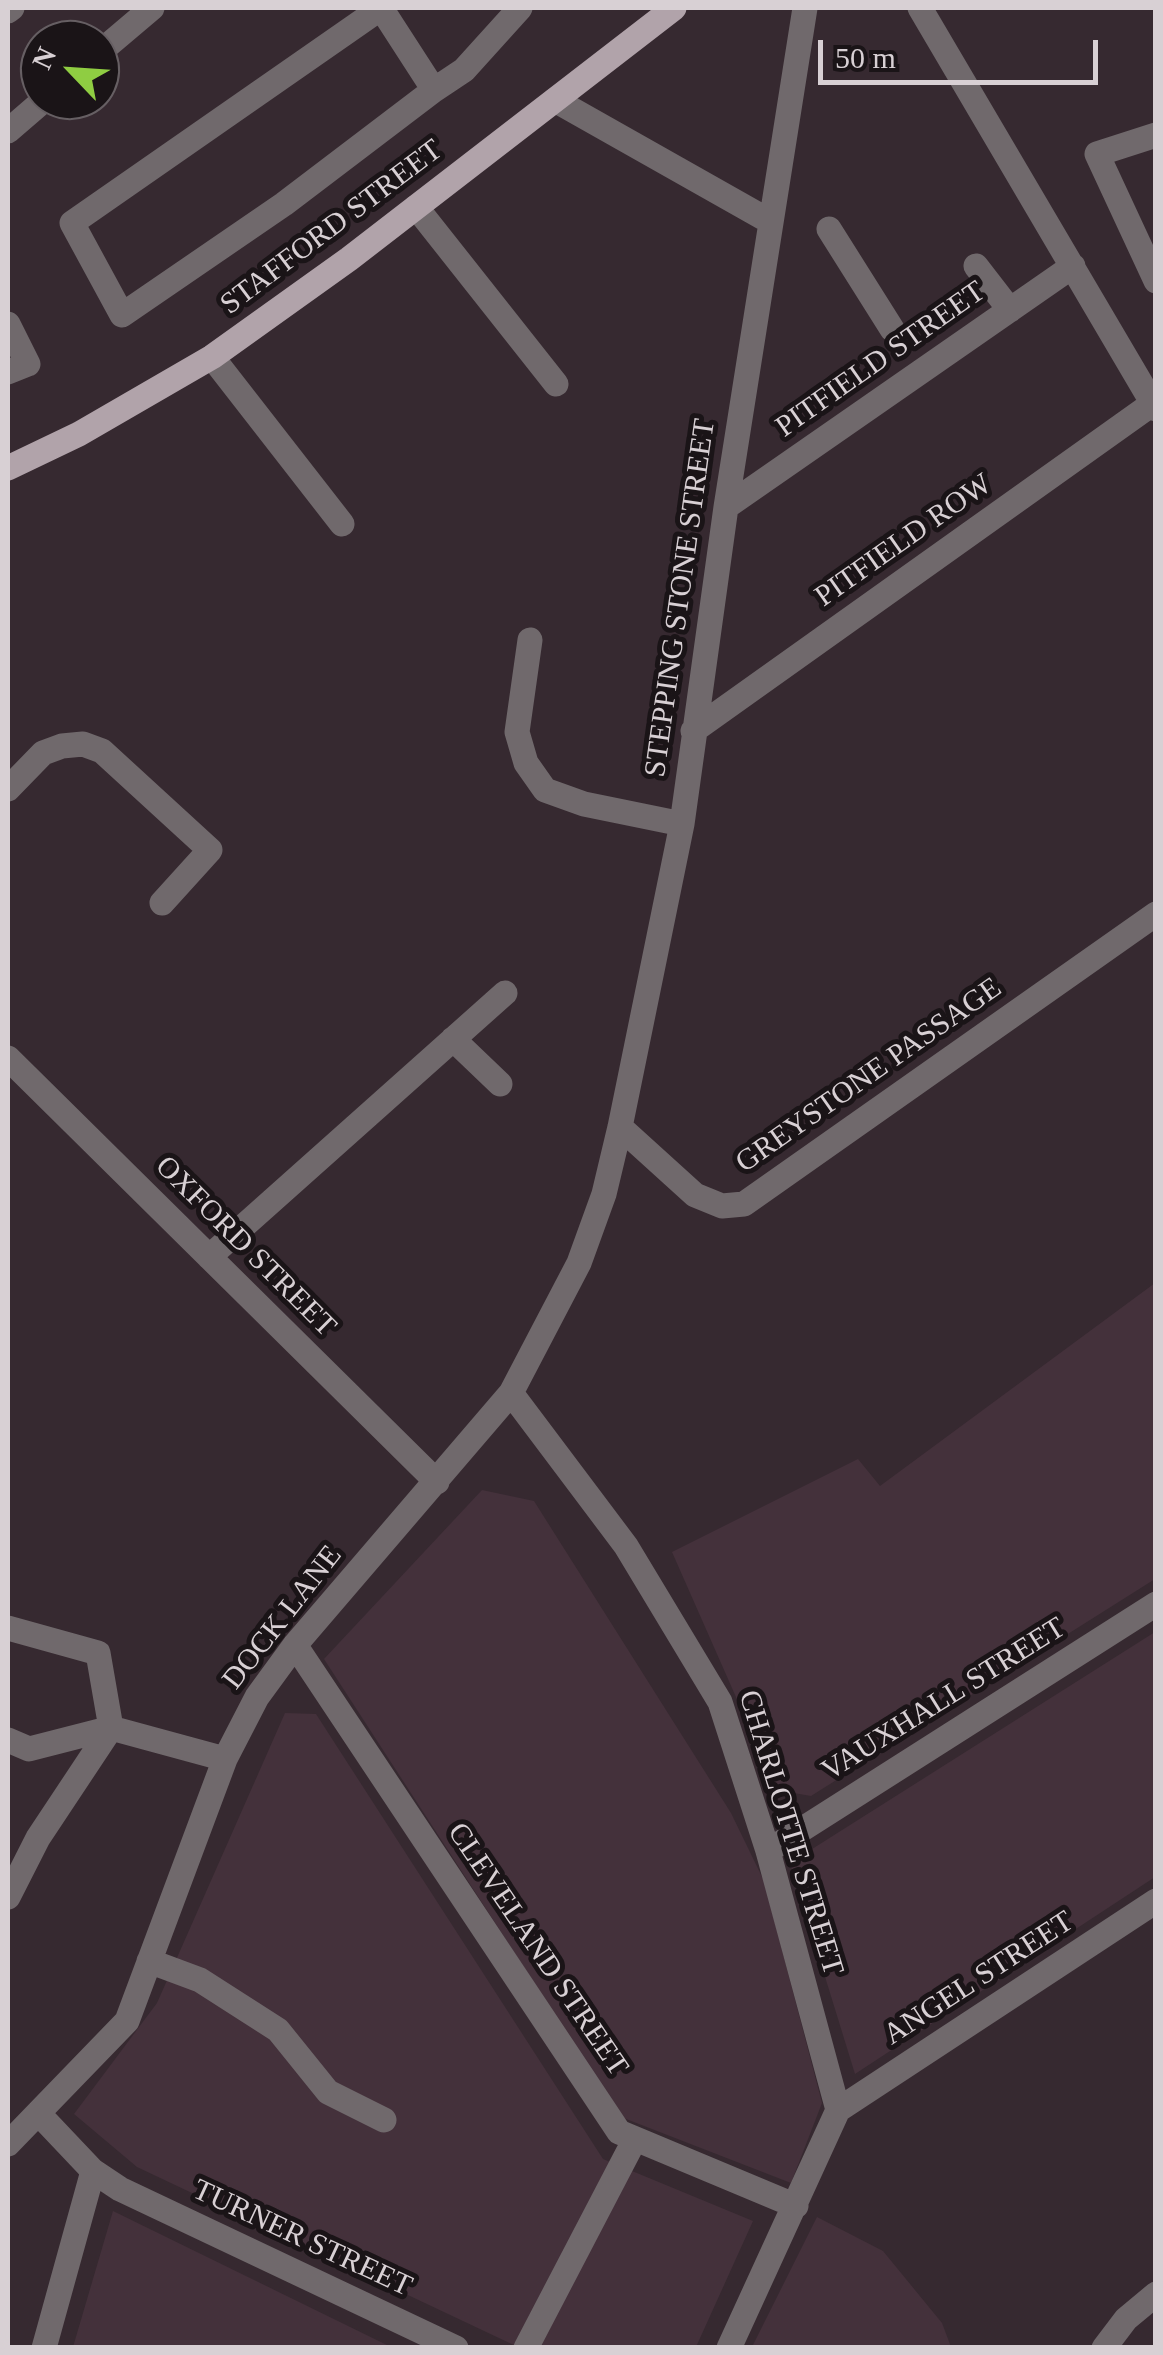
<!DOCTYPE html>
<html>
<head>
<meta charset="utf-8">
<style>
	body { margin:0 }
	#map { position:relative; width:1163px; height:2355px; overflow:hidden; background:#362930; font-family:Georgia,serif }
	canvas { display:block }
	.frame { position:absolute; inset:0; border:10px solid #d8d0d4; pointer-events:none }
	.north { position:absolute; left:20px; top:20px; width:100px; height:100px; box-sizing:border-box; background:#1a1417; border:2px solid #665f63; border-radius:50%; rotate:295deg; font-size:28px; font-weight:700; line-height:40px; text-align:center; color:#d8d0d4 }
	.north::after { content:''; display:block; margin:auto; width:35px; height:45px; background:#8fcd42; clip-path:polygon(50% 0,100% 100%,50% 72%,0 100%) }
	.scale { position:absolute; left:818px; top:40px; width:280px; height:45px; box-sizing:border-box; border:5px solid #d8d0d4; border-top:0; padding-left:12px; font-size:30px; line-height:35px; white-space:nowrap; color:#d8d0d4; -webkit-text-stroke:8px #1a1417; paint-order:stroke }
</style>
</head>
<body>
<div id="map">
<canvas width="1163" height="2355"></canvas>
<div class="frame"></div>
<div class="north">N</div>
<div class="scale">50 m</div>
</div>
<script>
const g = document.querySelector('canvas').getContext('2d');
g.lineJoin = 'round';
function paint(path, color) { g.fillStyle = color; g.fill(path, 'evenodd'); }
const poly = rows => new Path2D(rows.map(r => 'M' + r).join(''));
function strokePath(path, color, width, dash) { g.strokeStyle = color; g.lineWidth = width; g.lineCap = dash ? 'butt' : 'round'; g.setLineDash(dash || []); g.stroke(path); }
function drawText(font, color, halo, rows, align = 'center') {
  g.font = font + ' Georgia,serif'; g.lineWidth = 10; g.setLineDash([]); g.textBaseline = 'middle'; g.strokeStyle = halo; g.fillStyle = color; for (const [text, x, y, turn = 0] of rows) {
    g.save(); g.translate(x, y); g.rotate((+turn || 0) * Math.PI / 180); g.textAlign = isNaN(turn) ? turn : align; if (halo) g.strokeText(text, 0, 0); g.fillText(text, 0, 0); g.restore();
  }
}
paint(poly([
	[1155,1283,1155,1579,811,1796,777,1790,672,1552,858,1459,880,1486],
	[482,1490,534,1501,731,1813,764,1881,822,2103,791,2183,621,2117,324,1659],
	[1155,1632,1155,1877,855,2074,790,1863],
	[285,1713,316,1714,603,2159,753,2221,696,2347,518,2347,137,2167,74,2114,157,2003],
	[113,2211,391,2347,73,2347],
	[817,2217,883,2251,942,2323,951,2347,752,2347]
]), '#44313b');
strokePath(poly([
	[381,8,434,90,284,204,122,315,72,223,381,8],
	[920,8,1156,409],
	[8,11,12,8],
	[100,52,152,8],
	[434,90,464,70,520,8],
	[555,100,771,222],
	[8,131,44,100],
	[1156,135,1097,154,1156,281],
	[416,207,556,384],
	[829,229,892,329],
	[976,266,1010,310],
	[8,324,28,364,8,372],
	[212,357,342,524],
	[726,507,1073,266],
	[530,640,517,732,526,763,545,790,584,804,682,824],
	[693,731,1152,404],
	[8,789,43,753,62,746,83,744,102,751,210,850,162,903],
	[453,1039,500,1084],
	[8,1058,437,1482],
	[620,1127,695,1195,722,1206,744,1204,1156,914],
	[209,1257,505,993],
	[511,1393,626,1546,720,1702,768,1851,838,2110],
	[8,1628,98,1653,111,1728,38,1838,8,1897],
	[295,1645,619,2132,796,2206],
	[111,1728,225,1759],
	[8,1740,29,1749,111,1728],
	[768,1851,1156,1604],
	[149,1961,200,1980,278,2030,328,2092,384,2120],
	[838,2110,1156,1901],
	[39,2114,93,2171,120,2189,456,2348],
	[8,2144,127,2021,225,1759,257,1697,295,1645,511,1393,579,1263,604,1194,620,1127,682,824,726,507,805,8],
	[44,2348,93,2171],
	[526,2348,635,2139],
	[729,2348,838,2110],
	[1104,2348,1126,2319,1156,2294]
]), '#70696c', 25);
strokePath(poly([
	[8,468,79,434,212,357,349,259,674,8]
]), '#b1a3aa', 25);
drawText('30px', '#d8d0d4', '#1a1417', [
	["STAFFORD STREET",332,228,-37],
	["PITFIELD STREET",881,360,-35],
	["PITFIELD ROW",904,541,-35],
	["STEPPING STONE STREET",681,598,-82],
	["GREYSTONE PASSAGE",869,1076,-35],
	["OXFORD STREET",245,1247,45],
	["DOCK LANE",283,1618,-52],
	["VAUXHALL STREET",944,1700,-32],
	["CHARLOTTE STREET",790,1833,73],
	["CLEVELAND STREET",537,1950,56],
	["ANGEL STREET",979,1979,-33],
	["TURNER STREET",302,2239,25]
]);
</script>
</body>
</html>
